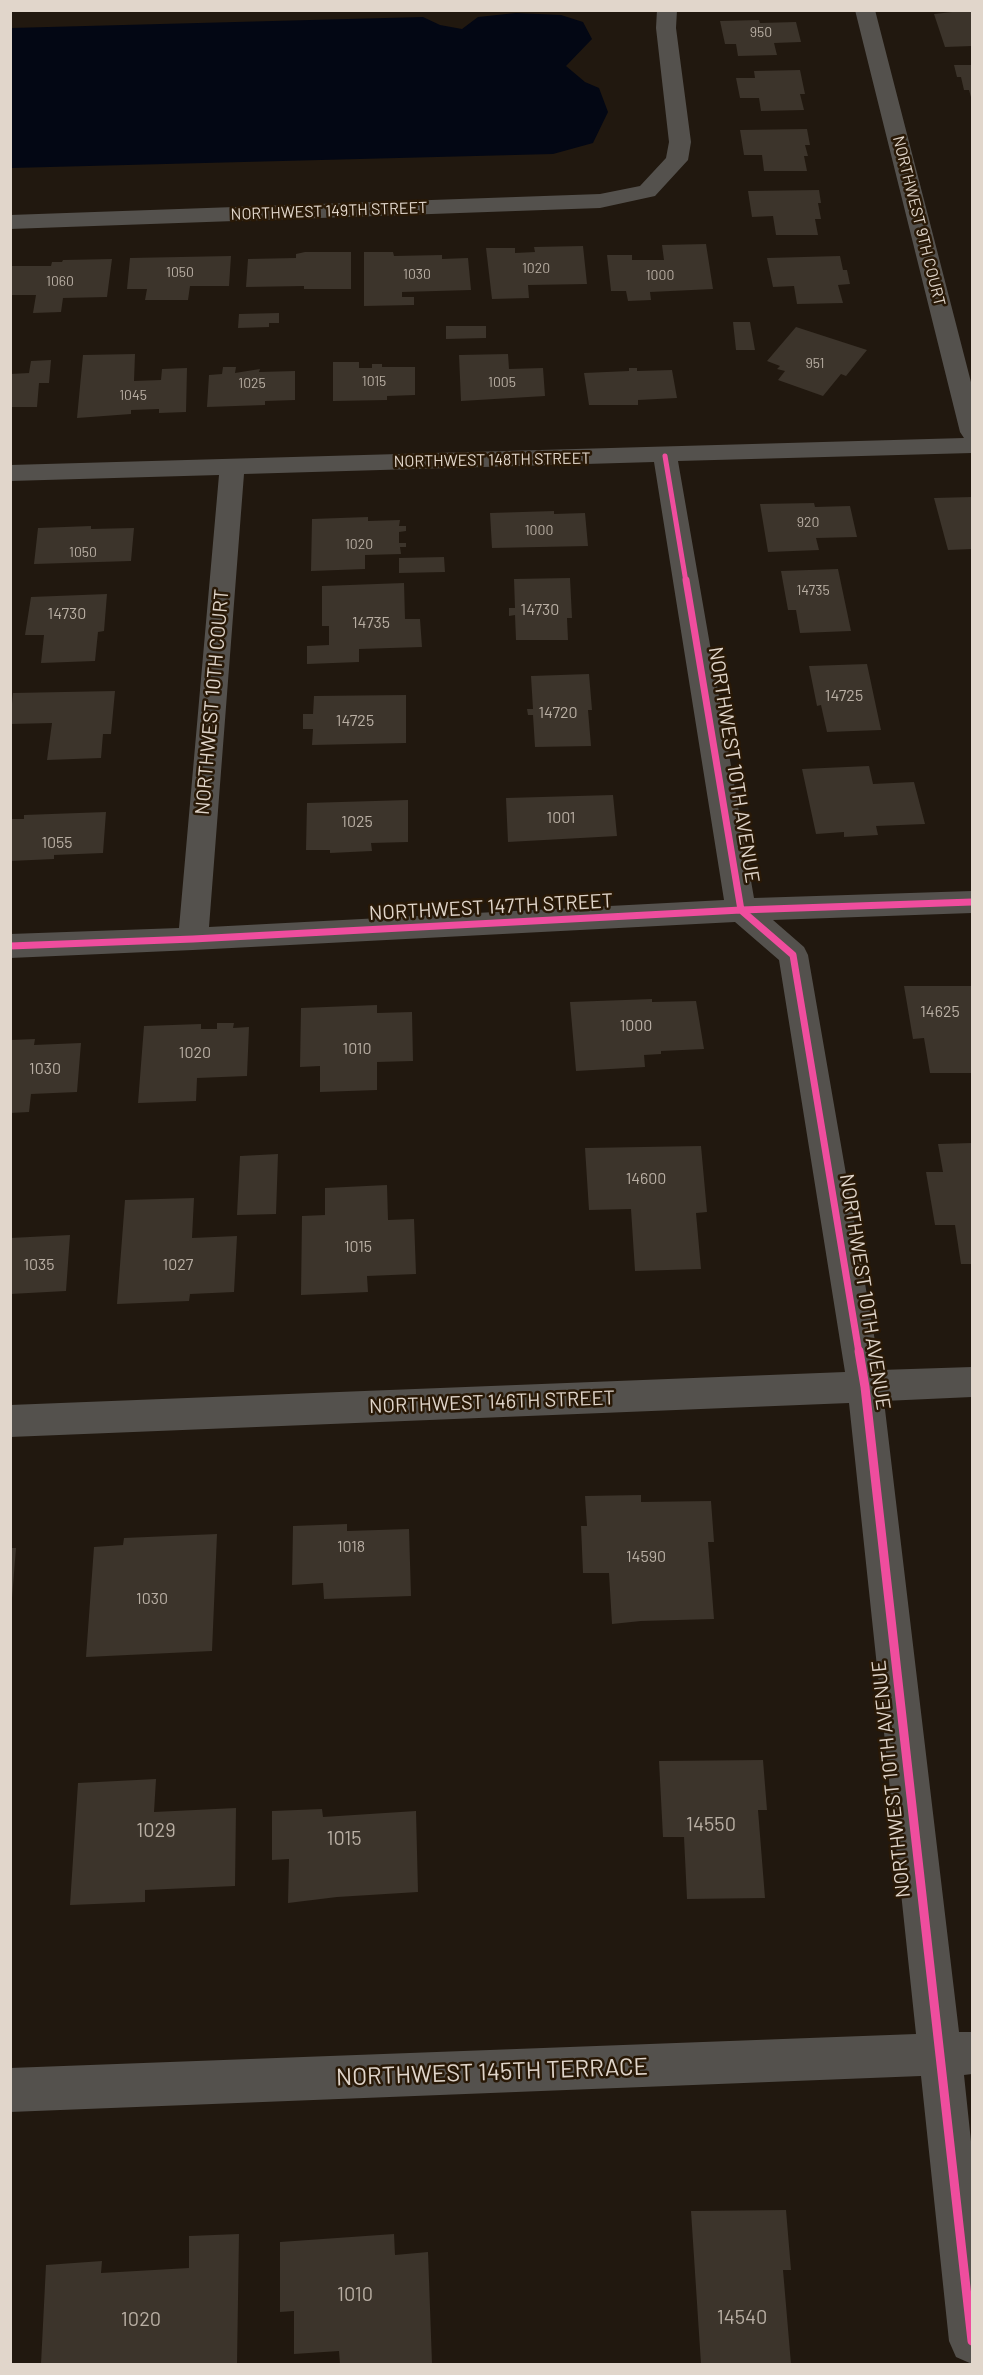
<!DOCTYPE html>
<html>
<head>
<meta charset="utf-8">
<style>
	body { margin:0 }
	#map { position:relative; width:983px; height:2375px; overflow:hidden; background:#21180f; font-family:Barlow,sans-serif }
	canvas { display:block }
	.frame { position:absolute; inset:0; border:12px solid #e1d6cb; pointer-events:none }
</style>
</head>
<body>
<div id="map">
<canvas width="983" height="2375"></canvas>
<div class="frame"></div>
</div>
<script>
const g = document.querySelector('canvas').getContext('2d');
g.lineJoin = 'round';
function paint(path, color) { g.fillStyle = color; g.fill(path, 'evenodd'); }
const poly = rows => new Path2D(rows.map(r => 'M' + r).join(''));
function strokePath(path, color, width, dash) { g.strokeStyle = color; g.lineWidth = width; g.lineCap = dash ? 'butt' : 'round'; g.setLineDash(dash || []); g.stroke(path); }
function drawText(font, color, halo, rows, align = 'center') {
  g.font = font + ' Barlow,sans-serif'; g.lineWidth = 5; g.setLineDash([]); g.textBaseline = 'middle'; g.strokeStyle = halo; g.fillStyle = color; for (const [text, x, y, turn = 0] of rows) {
    g.save(); g.translate(x, y); g.rotate((+turn || 0) * Math.PI / 180); g.textAlign = isNaN(turn) ? turn : align; if (halo) g.strokeText(text, 0, 0); g.fillText(text, 0, 0); g.restore();
  }
}
paint(poly([
	[516,13,561,15,583,22,592,39,566,66,585,82,599,88,608,112,593,143,553,154,11,168,11,28,423,17,440,25,462,29,478,17]
]), '#030714');
paint(poly([
	[952,12,972,12,972,46,945,47,934,14],
	[759,20,760,23,796,22,801,42,774,43,777,55,738,56,736,44,725,44,720,21],
	[954,65,972,65,972,101,969,90,964,90,961,77,957,77],
	[800,70,805,94,800,94,804,110,761,111,759,98,740,98,736,78,755,78,754,71],
	[807,129,810,145,805,145,808,156,804,156,807,171,764,171,762,155,744,155,740,130],
	[819,190,821,203,818,203,821,219,815,219,818,235,776,235,773,216,752,217,748,191],
	[706,244,713,289,650,292,651,300,628,301,626,291,611,291,607,255,632,255,632,260,664,260,662,245],
	[583,246,587,284,528,285,529,298,492,299,486,248,515,248,515,253,535,252,534,247],
	[305,252,351,252,351,289,304,289,304,286,246,287,248,259,296,258,296,254],
	[364,252,393,252,394,256,442,255,442,259,468,258,471,290,402,292,402,297,414,297,414,305,364,306],
	[231,256,229,286,190,286,188,300,145,300,147,289,127,289,130,258],
	[840,256,843,270,847,270,850,284,838,285,843,303,797,304,794,286,773,287,767,258],
	[112,259,107,297,63,298,61,312,33,313,36,295,10,295,10,266,51,266,52,262,62,262,63,260],
	[279,313,279,323,269,323,269,327,238,328,239,314],
	[733,322,750,322,755,350,736,350],
	[446,326,486,326,486,338,446,339],
	[796,327,867,350,846,376,841,374,823,396,778,380,785,371,777,369,780,366,767,361],
	[135,354,134,381,161,380,162,369,187,368,186,412,159,413,159,409,131,410,131,414,77,418,83,355],
	[508,354,509,369,543,368,545,396,461,401,459,355],
	[51,360,49,383,39,383,37,407,10,407,10,374,29,373,31,361],
	[333,362,359,362,359,368,372,368,372,364,382,364,382,367,415,367,415,395,387,396,387,400,333,401],
	[223,367,236,367,235,373,260,369,259,372,295,371,295,400,265,401,265,405,207,407,209,375,222,374],
	[629,368,637,368,637,371,672,370,677,398,638,400,638,405,589,405,584,373,629,371],
	[972,497,972,549,948,550,934,498],
	[814,503,815,507,850,506,857,537,816,538,819,550,768,552,760,504],
	[554,511,554,514,585,513,588,546,492,548,490,513],
	[368,517,368,521,400,520,399,526,406,526,406,531,399,532,399,543,406,543,406,547,400,547,401,554,365,555,365,569,311,571,312,519],
	[91,526,91,529,134,528,131,561,34,564,38,528],
	[444,557,445,572,399,573,399,558],
	[838,569,851,631,800,633,796,610,788,610,781,571],
	[570,578,572,618,567,618,568,640,516,640,515,615,509,616,509,608,515,608,514,579],
	[404,583,405,619,420,619,422,647,359,649,359,662,307,664,307,646,329,645,329,626,322,626,322,586],
	[107,594,104,631,98,632,95,661,41,663,44,635,25,635,31,597],
	[867,664,881,730,827,732,821,705,817,706,809,666],
	[589,674,592,710,588,710,591,746,535,747,533,715,528,715,527,709,533,709,531,676],
	[115,691,111,734,103,734,101,758,47,760,52,723,10,724,13,693],
	[406,695,406,743,312,745,313,729,303,729,303,714,313,714,314,696],
	[869,766,873,784,914,782,925,824,876,826,878,835,844,837,844,832,816,834,802,769],
	[613,795,617,836,508,842,506,798],
	[408,800,408,842,371,843,372,851,330,853,330,850,306,850,307,803],
	[106,812,103,853,54,855,54,859,10,861,10,819,24,819,24,815],
	[904,986,972,986,972,1073,930,1073,924,1038,913,1039],
	[652,999,652,1002,696,1001,704,1049,661,1051,661,1054,644,1055,645,1067,576,1071,570,1002],
	[377,1005,377,1013,412,1012,413,1061,377,1062,377,1090,320,1092,320,1066,300,1067,301,1008],
	[217,1023,234,1023,233,1028,249,1027,247,1076,197,1078,196,1101,138,1103,144,1026,201,1024,201,1029,217,1029],
	[35,1039,34,1045,81,1043,77,1092,31,1094,29,1112,10,1113,10,1040],
	[972,1143,972,1264,961,1264,955,1225,935,1225,926,1172,943,1172,938,1144],
	[701,1146,707,1212,696,1213,701,1269,635,1271,631,1209,589,1210,585,1148],
	[278,1154,276,1214,237,1215,240,1156],
	[387,1185,388,1220,414,1219,416,1274,367,1276,368,1292,301,1295,302,1216,325,1215,325,1188],
	[194,1198,192,1238,237,1236,234,1292,190,1294,189,1301,117,1304,125,1200],
	[70,1235,66,1291,10,1294,10,1238],
	[641,1495,641,1502,711,1501,714,1542,708,1542,714,1619,641,1621,612,1624,609,1573,583,1573,581,1526,587,1526,585,1496],
	[347,1524,347,1531,409,1529,411,1596,324,1599,323,1583,292,1585,293,1526],
	[217,1534,212,1651,86,1657,94,1547,123,1545,124,1538],
	[10,1548,16,1548,12,1598,10,1598],
	[763,1760,767,1810,758,1810,765,1898,687,1899,684,1837,663,1837,659,1761],
	[156,1779,154,1812,236,1808,235,1886,145,1890,145,1902,70,1905,78,1783],
	[322,1809,323,1817,416,1811,418,1892,337,1897,288,1903,289,1859,272,1860,272,1811],
	[786,2210,791,2270,783,2270,791,2364,701,2364,691,2211],
	[239,2234,237,2364,41,2364,46,2265,102,2261,101,2273,189,2268,189,2236],
	[394,2234,395,2255,428,2252,432,2364,340,2364,339,2351,294,2354,294,2311,280,2312,280,2242]
]), '#3c342b');
paint(poly([
	[657,10,677,10,676,28,691,142,688,160,655,196,600,208,10,229,10,215,600,194,640,186,666,158,669,142,656,28,657,10],
	[855,10,875,10,972,386,972,453,678,461,754,898,972,891,972,913,773,920,804,947,808,955,880,1370,972,1367,972,1397,884,1401,959,2032,972,2032,972,2074,964,2075,972,2151,972,2364,956,2357,949,2341,921,2076,10,2112,10,2068,916,2034,849,1403,10,1437,10,1405,845,1372,779,960,735,922,193,950,10,958,10,934,179,928,219,475,10,481,10,465,964,438,960,432,855,10],
	[654,462,724,900,209,927,244,474,654,462]
]), '#54514d');
strokePath(poly([
	[665,456,686,582]
]), '#ef4d9e', 5);
strokePath(poly([
	[686,580,741,910,793,955,859,1353],
	[10,946,193,939,741,910,972,902]
]), '#ef4d9e', 7);
strokePath(poly([
	[859,1351,865,1387,972,2341]
]), '#ef4d9e', 9);
drawText('14px', '#b8aea3', null, [
	["950",761,32],
	["1020",536,268],
	["1050",180,272],
	["1030",417,274],
	["1000",660,275],
	["1060",60,281],
	["951",815,363],
	["1015",374,381],
	["1005",502,382],
	["1025",252,383],
	["1045",133,395],
	["920",808,522],
	["1000",539,530],
	["1020",359,544],
	["1050",83,552],
	["14735",813,590]
]);
drawText('16px', '#e1d6cb', '#291907', [
	["NORTHWEST 149TH STREET",329,211,-2],
	["NORTHWEST 9TH COURT",919,221,76],
	["NORTHWEST 148TH STREET",492,460,-1]
]);
drawText('16px', '#b8aea3', null, [
	["14730",540,610],
	["14730",67,614],
	["14735",371,623],
	["14725",844,696],
	["14720",558,713],
	["14725",355,721],
	["1001",561,818],
	["1025",357,822],
	["1055",57,843],
	["14625",940,1012],
	["1000",636,1026],
	["1010",357,1049],
	["1020",195,1053],
	["1030",45,1069],
	["14600",646,1179],
	["1015",358,1247],
	["1035",39,1265],
	["1027",178,1265],
	["1018",351,1547],
	["14590",646,1557],
	["1030",152,1599]
]);
drawText('20px', '#e1d6cb', '#291907', [
	["NORTHWEST 10TH COURT",212,702,-85],
	["NORTHWEST 10TH AVENUE",734,765,81],
	["NORTHWEST 147TH STREET",491,907,-3],
	["NORTHWEST 10TH AVENUE",865,1292,81],
	["NORTHWEST 146TH STREET",492,1402,-2],
	["NORTHWEST 10TH AVENUE",891,1779,-96]
]);
drawText('20px', '#b8aea3', null, [
	["14550",711,1824],
	["1029",156,1830],
	["1015",344,1838],
	["1010",355,2294],
	["14540",742,2317],
	["1020",141,2319]
]);
drawText('24px', '#e1d6cb', '#291907', [
	["NORTHWEST 145TH TERRACE",492,2072,-2]
]);
</script>
</body>
</html>
